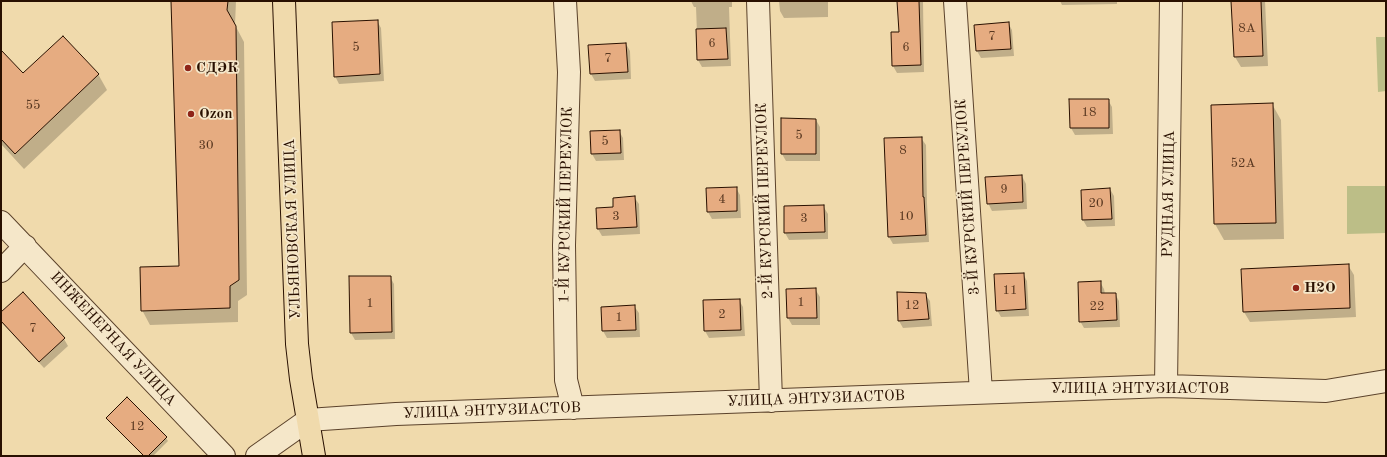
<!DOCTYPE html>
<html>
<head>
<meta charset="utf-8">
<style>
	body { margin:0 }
	#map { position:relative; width:1387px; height:457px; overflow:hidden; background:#f0daac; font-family:"Old Standard TT",serif }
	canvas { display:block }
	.frame { position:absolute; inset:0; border:2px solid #291000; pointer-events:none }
</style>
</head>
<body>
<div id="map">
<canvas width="1387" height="457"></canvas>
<div class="frame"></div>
</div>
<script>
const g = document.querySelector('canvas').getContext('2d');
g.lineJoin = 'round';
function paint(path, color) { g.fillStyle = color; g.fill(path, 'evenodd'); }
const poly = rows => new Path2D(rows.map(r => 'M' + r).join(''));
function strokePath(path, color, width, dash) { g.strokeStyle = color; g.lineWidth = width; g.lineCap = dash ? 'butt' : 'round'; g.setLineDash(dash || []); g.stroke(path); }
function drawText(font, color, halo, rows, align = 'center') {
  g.font = font + ' "Old Standard TT",serif'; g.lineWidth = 3.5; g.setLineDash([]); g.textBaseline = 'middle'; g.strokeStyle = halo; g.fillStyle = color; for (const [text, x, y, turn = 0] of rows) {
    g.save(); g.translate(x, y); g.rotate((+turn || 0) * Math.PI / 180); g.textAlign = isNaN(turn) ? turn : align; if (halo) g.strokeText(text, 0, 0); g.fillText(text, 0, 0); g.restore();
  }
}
paint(poly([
	[1376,37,1386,37,1386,91,1378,92],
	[1347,186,1386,186,1386,233,1347,234]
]), '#bcbe87');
paint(poly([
	[172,1,236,1,235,25,244,42,247,295,238,301,238,322,150,325,142,310,180,267],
	[691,1,732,1,732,7,729,7,731,66,702,67,698,60,696,7,694,7],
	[779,1,828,1,828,17,784,18,780,11],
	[898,1,923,1,924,72,897,73,893,66,900,32],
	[1060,1,1117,1,1117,4,1062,5],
	[1232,1,1265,1,1268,66,1241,67,1235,57],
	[377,21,381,28,384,81,339,84,335,76],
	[1008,23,1012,30,1014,56,981,58,977,51,975,25],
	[626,44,630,51,631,79,595,81,591,74,589,46],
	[1,52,23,75,98,74,107,90,24,169,1,144],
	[1070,100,1108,100,1112,107,1113,134,1075,135,1071,128],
	[1272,104,1281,120,1284,239,1224,240,1215,224,1212,106],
	[816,120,820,127,820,161,786,161,782,154],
	[619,131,623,138,624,160,596,161,592,154,591,132],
	[921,138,926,145,927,203,929,242,893,244,889,237,885,139],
	[1022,176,1026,184,1027,209,992,211,988,203],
	[736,188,740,195,741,218,712,219,708,212,707,189],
	[1110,189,1114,196,1115,226,1087,227,1083,220],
	[634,197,639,204,640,234,602,236,598,229,597,209,614,208],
	[823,206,828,214,828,239,789,240,785,233],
	[1348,265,1354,275,1356,317,1250,322,1244,312],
	[1023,274,1027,281,1029,316,1001,317,997,310],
	[390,277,394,284,395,339,355,340,351,333],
	[1100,282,1104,289,1105,294,1115,294,1119,301,1120,327,1084,328,1080,321],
	[815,289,820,297,820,325,792,325,788,318],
	[925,294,930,301,932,326,903,328,899,321],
	[739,300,743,307,745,336,709,338,705,331],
	[634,306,639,313,640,337,607,338,603,331],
	[1,313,64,339,68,346,44,368,2,323],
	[107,418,166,438,168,441,153,456,144,456]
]), '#0003');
const building = poly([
	[171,1,228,1,227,10,236,26,239,280,230,286,230,308,141,311,140,267,179,266,171,1],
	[897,1,919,1,921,65,892,66,891,32,899,32,897,1],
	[1231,1,1261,1,1263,56,1234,57,1231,1],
	[378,20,380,74,334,77,332,22,378,20],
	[1009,22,1011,49,976,51,974,25,1009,22],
	[726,28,728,59,697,60,696,29,726,28],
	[63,36,99,74,15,154,1,139,1,50,23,73,63,36],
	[626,43,628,72,590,74,588,45,626,43],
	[1069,99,1109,99,1109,128,1070,128,1069,99],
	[1273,103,1276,223,1214,224,1211,105,1273,103],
	[781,118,816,119,816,154,781,154,781,118],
	[620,130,621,153,591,154,590,131,620,130],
	[922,137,923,197,924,197,926,235,888,237,884,138,922,137],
	[1022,175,1023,202,987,204,985,177,1022,175],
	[737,187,737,211,707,212,706,188,737,187],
	[1110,188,1112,219,1082,220,1081,190,1110,188],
	[635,196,637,227,597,229,596,208,613,207,613,198,635,196],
	[824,205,825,232,784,233,784,206,824,205],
	[1349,264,1350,308,1243,312,1241,269,1349,264],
	[1024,273,1026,309,996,311,994,274,1024,273],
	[349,276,391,276,392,332,350,333,349,276],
	[1101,281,1101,293,1116,293,1117,320,1079,322,1078,282,1101,281],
	[816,288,817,318,787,318,786,289,816,288],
	[23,292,65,338,39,362,1,321,1,312,23,292],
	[897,292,926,293,929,319,898,321,897,292],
	[740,299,741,330,704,331,703,300,740,299],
	[635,305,636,330,602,331,601,307,635,305],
	[127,397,167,437,148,456,144,456,106,418,127,397]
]);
paint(building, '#e6ac81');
strokePath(building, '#291000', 1);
const minor = poly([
	[565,1,569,72,564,245,566,380,573,408],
	[758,1,771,401],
	[955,1,981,392],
	[1,222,224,456],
	[1,271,25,246],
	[1166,386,1171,1],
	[257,456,308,420,396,414,1166,386,1326,391,1386,381]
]);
const major = poly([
	[284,1,297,344,301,379,314,456]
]);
strokePath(minor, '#5b422b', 24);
strokePath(major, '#291000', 24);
strokePath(minor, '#f5e7c9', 22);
strokePath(major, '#f0daac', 22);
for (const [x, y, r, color] of [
	[188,68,4,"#8f2418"],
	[191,114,4,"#8f2418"],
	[1296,288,4,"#8f2418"]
]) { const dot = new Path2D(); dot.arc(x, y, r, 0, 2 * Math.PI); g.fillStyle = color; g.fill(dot); strokePath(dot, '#f5e7c9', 1.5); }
drawText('13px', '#583720', null, [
	["8А",1247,29],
	["7",992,37],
	["6",712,44],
	["5",356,48],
	["6",906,48],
	["7",608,59],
	["55",33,106],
	["18",1089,113],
	["5",799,136],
	["5",605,142],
	["30",206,146],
	["8",903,151],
	["52А",1243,164],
	["9",1004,190],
	["4",722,200],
	["20",1096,204],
	["3",616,217],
	["10",906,217],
	["3",804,219],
	["11",1010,291],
	["1",801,303],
	["1",370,304],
	["12",912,306],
	["22",1097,307],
	["2",722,315],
	["1",619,318],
	["7",33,329],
	["12",137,427]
]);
drawText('bold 15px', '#291000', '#f5e7c9', [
	["СДЭК",196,68],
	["Ozon",199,114],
	["H2O",1304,288]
], 'left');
drawText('15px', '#291000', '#f5e7c9', [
	["РУДНАЯ УЛИЦА",1169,194,-89],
	["3-Й КУРСКИЙ ПЕРЕУЛОК",968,197,-94],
	["2-Й КУРСКИЙ ПЕРЕУЛОК",765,201,-92],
	["1-Й КУРСКИЙ ПЕРЕУЛОК",566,205,-89],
	["УЛЬЯНОВСКАЯ УЛИЦА",293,229,-92],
	["ИНЖЕНЕРНАЯ УЛИЦА",113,339,47],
	["УЛИЦА ЭНТУЗИАСТОВ",1140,389],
	["УЛИЦА ЭНТУЗИАСТОВ",816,399,-2],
	["УЛИЦА ЭНТУЗИАСТОВ",492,411,-2]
]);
</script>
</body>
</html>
